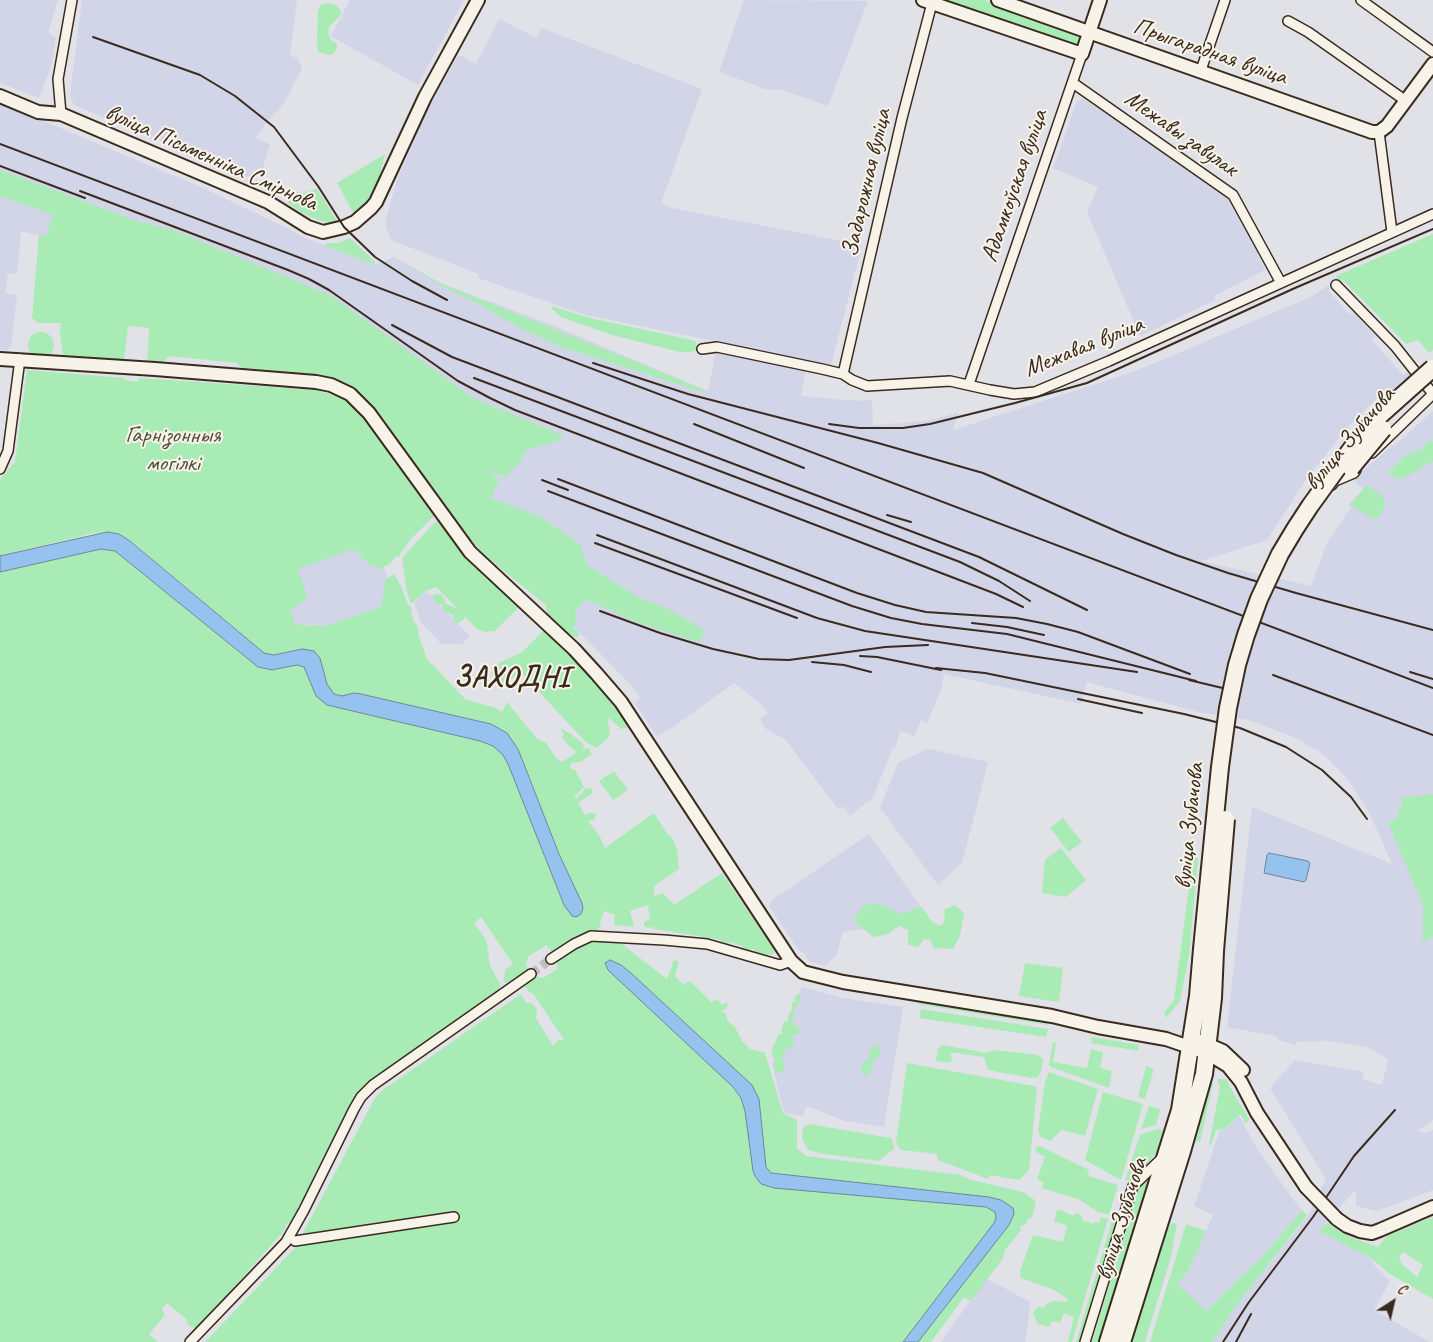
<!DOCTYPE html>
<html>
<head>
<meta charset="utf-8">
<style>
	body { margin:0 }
	#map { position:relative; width:1433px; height:1342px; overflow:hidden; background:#e1e1e8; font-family:Caveat,sans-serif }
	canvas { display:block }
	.north { position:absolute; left:1368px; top:1277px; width:50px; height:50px; -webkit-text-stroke:4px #f7f3e8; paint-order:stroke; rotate:35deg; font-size:14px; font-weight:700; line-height:20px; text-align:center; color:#3b2a1e }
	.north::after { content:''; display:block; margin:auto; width:18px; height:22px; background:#3b2a1e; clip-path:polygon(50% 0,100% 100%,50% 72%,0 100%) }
</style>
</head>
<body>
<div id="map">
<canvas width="1433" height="1342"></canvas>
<div class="north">С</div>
</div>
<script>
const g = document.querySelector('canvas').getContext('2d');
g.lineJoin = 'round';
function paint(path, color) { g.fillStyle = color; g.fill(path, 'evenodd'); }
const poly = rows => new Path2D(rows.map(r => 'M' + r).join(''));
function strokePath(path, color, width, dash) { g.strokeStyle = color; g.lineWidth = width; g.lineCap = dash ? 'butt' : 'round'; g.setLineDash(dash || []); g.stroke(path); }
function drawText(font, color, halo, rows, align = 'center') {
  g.font = font + ' Caveat,sans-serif'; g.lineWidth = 4; g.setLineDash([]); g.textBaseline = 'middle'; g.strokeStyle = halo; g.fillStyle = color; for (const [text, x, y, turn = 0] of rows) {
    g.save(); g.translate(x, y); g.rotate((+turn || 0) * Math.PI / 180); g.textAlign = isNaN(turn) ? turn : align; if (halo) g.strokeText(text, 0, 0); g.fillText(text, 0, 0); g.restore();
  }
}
paint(poly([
	[0,0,58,0,48,32,56,38,51,66,39,98,0,83],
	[82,0,297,0,290,55,298,59,302,68,284,104,266,123,256,138,270,144,261,174,256,173,254,180,74,105,70,95],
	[350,0,464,0,418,85,331,36],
	[744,0,868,1,828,106,782,90,765,89,719,72],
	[499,19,537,38,541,28,702,89,661,203,672,208,862,245,831,365,586,315,478,278,479,274,391,240,385,223,397,180,427,111,457,57,461,56,476,64],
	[1083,99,1108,114,1230,201,1260,253,1257,254,1265,270,1214,296,1215,300,1140,336,1087,212,1098,187,1053,168,1077,101],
	[0,103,201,187,291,230,300,236,375,265,394,257,440,283,542,321,708,391,716,351,806,368,801,396,859,401,872,400,873,425,927,421,958,413,953,430,1133,372,1311,297,1329,285,1330,288,1328,290,1349,314,1353,312,1375,336,1371,339,1403,375,1408,371,1424,388,1405,405,1388,387,1348,427,1307,478,1267,540,1201,561,1311,586,1327,543,1351,507,1348,505,1363,489,1353,479,1393,445,1394,446,1433,411,1433,1120,1418,1131,1424,1133,1433,1130,1433,1190,1377,1211,1356,1206,1356,1189,1319,1231,1372,1259,1374,1265,1390,1281,1374,1310,1430,1342,1213,1342,1230,1314,1309,1214,1326,1179,1270,1088,1295,1060,1364,1072,1362,1079,1382,1085,1388,1059,1370,1048,1350,1044,1319,1040,1318,1042,1308,1041,1296,1042,1296,1045,1278,1040,1276,1036,1227,1027,1252,807,1392,864,1369,812,1347,778,1323,754,1296,738,1249,720,1198,712,1087,682,1081,704,944,674,941,690,927,723,921,720,914,736,900,731,895,748,893,748,873,797,850,816,843,806,838,809,785,739,766,729,760,719,767,713,762,705,734,683,673,727,657,736,635,704,640,697,631,685,543,595,388,398,46,237,21,231,17,274,8,273,5,293,17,295,11,347,6,351,0,350],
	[323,530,380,556,391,588,396,675,331,662,315,623,281,633,251,618],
	[425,592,429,594,470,636,462,644,441,644,421,622,414,603],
	[928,749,988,762,962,863,938,885,880,808,898,763],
	[869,834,924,911,891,924,843,932,836,956,825,966,809,961,804,953,799,951,769,906,772,900],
	[802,987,842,998,903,1007,884,1127,845,1121,812,1108,805,1107,804,1116,784,1113,772,1063],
	[1239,1116,1258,1150,1292,1198,1302,1210,1258,1262,1254,1264,1206,1312,1177,1284,1188,1272,1213,1215,1194,1206,1220,1130,1225,1130],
	[986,1278,1030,1302,1027,1332,1025,1342,941,1342]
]), '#d2d4e8');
paint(poly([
	[938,0,984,0,1082,35,1079,47],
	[326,3,334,4,341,10,340,16,329,27,328,33,331,40,337,44,337,49,333,54,329,55,318,52,317,41,318,11,321,5],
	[385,154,379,179,369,199,354,214,337,183],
	[0,170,137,221,173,230,330,295,475,399,563,435,562,438,555,442,525,451,521,461,506,477,488,471,499,480,491,498,541,517,580,544,587,565,636,596,673,611,705,631,699,642,636,622,586,599,575,613,576,622,573,627,580,634,577,637,569,635,547,615,546,605,484,555,446,509,373,409,354,391,247,374,237,363,169,356,162,364,147,363,149,328,128,326,124,360,66,357,63,355,60,334,61,323,38,323,32,318,39,235,46,237,53,215,0,196],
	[317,189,337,221,331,223,321,221,302,213,288,203,289,193,292,191,303,193],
	[1433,234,1433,350,1429,353,1418,340,1406,344,1343,280,1338,282,1336,276],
	[350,238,375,262,375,265,325,246,327,243,338,243],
	[394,257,440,283,708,391,699,391,561,347,520,328,481,305,442,286],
	[551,306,590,318,692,340,696,342,697,349,691,352,680,352,612,335,561,317,552,309],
	'28 345a13 13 0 1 1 26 0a13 13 0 1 1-26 0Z',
	[27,370,124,378,125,380,137,382,139,378,317,390,346,400,364,413,437,513,410,540,398,557,396,556,390,564,380,569,371,566,353,549,297,569,305,587,304,589,307,599,290,610,296,626,301,624,308,626,312,625,326,626,382,606,385,580,394,574,401,586,408,605,411,607,412,616,414,623,416,623,419,633,418,633,427,659,466,700,496,708,502,712,507,702,537,739,546,743,557,759,562,762,577,752,571,748,562,738,564,734,560,728,570,733,584,745,583,749,589,748,592,754,580,762,571,763,570,768,576,771,584,787,574,797,576,799,586,788,592,789,593,793,578,803,585,815,589,813,596,813,594,820,588,821,600,837,605,848,654,813,668,835,672,837,677,849,679,869,654,886,654,896,663,893,674,905,722,873,775,951,772,955,768,954,768,956,755,953,754,949,751,949,749,951,743,949,742,946,729,942,728,945,722,943,720,940,717,939,654,929,654,927,648,928,644,926,644,922,650,919,648,905,630,911,634,927,614,925,615,915,604,911,600,923,601,925,597,930,591,930,573,937,552,952,546,945,528,957,526,965,528,969,507,983,504,982,505,970,513,964,481,917,474,923,484,937,487,944,490,966,500,984,499,992,368,1082,359,1093,351,1106,322,1162,321,1163,312,1179,315,1183,302,1207,298,1206,298,1215,290,1223,288,1222,282,1235,280,1235,198,1328,196,1329,188,1325,187,1320,167,1303,162,1309,165,1315,149,1334,158,1342,0,1342,0,572,101,549,115,551,258,667,267,670,297,665,304,667,316,696,327,705,480,741,493,746,503,755,508,764,561,899,583,908,559,854,518,749,502,729,484,722,361,694,354,693,342,696,334,694,327,684,320,658,298,649,274,655,264,653,136,545,119,534,107,532,94,533,0,556,0,479,15,462],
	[1430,440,1433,443,1433,461,1402,479,1395,478,1388,472,1406,455,1422,449],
	[1367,485,1383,497,1385,505,1379,518,1370,517,1350,505],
	[440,517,517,602,519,607,495,631,485,632,477,629,465,616,464,619,459,623,454,622,453,615,444,611,442,605,438,604,432,598,434,594,442,595,446,604,458,609,436,587,426,591,411,604,407,592,402,558],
	[546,628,581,661,631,723,630,727,621,729,609,718,608,721,610,736,597,748,587,743,564,719,520,671,503,687,493,681,495,678,491,675,493,668,499,663,521,653],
	[614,771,628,790,613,800,599,781],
	[1433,794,1433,936,1423,943,1423,905,1388,823,1397,818,1403,798],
	[1063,818,1082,842,1069,852,1050,828],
	[1061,848,1086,880,1066,897,1042,893,1045,860],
	[1193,857,1198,858,1189,956,1180,1001,1166,1018,1164,1013,1174,1000],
	[879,904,902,914,915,908,922,907,932,922,940,926,943,924,945,919,944,913,945,909,955,905,964,913,960,936,953,949,934,948,930,940,924,939,918,947,908,945,908,930,899,926,888,934,873,937,853,920,864,905],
	[603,938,614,938,667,979,674,960,679,962,675,976,684,985,690,981,711,1002,718,999,722,1005,725,1003,729,1004,725,1009,720,1012,726,1013,727,1020,732,1025,734,1025,742,1041,750,1049,765,1053,783,1113,797,1120,797,1148,806,1156,961,1175,971,1180,1023,1192,1036,1201,1032,1218,1029,1218,1025,1225,1020,1226,1021,1230,1005,1250,1003,1258,971,1301,964,1297,931,1342,205,1342,295,1248,375,1098,383,1090,521,994,526,1003,532,1003,537,1009,536,1018,553,1046,558,1040,564,1040,533,993,529,992,525,987,527,980,533,976,543,978,557,969,557,960,576,947],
	[1025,963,1063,968,1059,1002,1019,996],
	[798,994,801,995,801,998,798,1001,799,1003,798,1006,794,1009,795,1018,791,1019,792,1023,799,1027,800,1032,796,1035,790,1035,793,1038,794,1043,791,1048,787,1050,784,1048,785,1051,784,1056,780,1059,785,1060,785,1066,783,1068,784,1070,780,1073,775,1071,773,1064,776,1059,771,1055,773,1053,771,1051,779,1034,783,1034,781,1030,784,1022,789,1020,788,1016,792,1010,792,1002,796,1001,794,998],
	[920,1001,1042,1020,1049,1025,918,1004],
	[921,1009,1048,1029,1046,1037,919,1018],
	[1092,1037,1139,1045,1138,1051,1091,1043],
	[1053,1042,1056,1043,1053,1062,1087,1068,1091,1049,1103,1052,1100,1068,1112,1071,1109,1088,1051,1067,1049,1065],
	[876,1044,880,1052,880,1056,871,1062,873,1066,872,1069,869,1070,869,1073,866,1075,861,1074,862,1064,866,1060,870,1059,868,1055,874,1045],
	[943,1045,987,1053,995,1050,1037,1055,1043,1059,1041,1071,1038,1077,1032,1078,988,1070,984,1057,950,1052,952,1061,948,1063,936,1061,938,1048],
	[907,1063,1034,1086,1037,1088,1029,1170,1019,1180,989,1175,988,1179,938,1160,937,1154,901,1150,896,1143],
	[1146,1066,1154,1069,1145,1099,1138,1097],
	[1049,1072,1098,1089,1085,1136,1062,1130,1050,1141,1041,1137,1038,1131,1045,1082],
	[1217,1079,1226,1079,1236,1098,1249,1119,1246,1124,1240,1114,1225,1129,1216,1130,1211,1145,1209,1144,1220,1087],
	[1209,1082,1213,1083,1200,1142,1196,1141],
	[1103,1092,1143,1104,1121,1180,1085,1160],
	[1149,1106,1159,1109,1160,1111,1156,1125,1141,1129],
	[809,1124,891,1138,895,1148,879,1161,824,1154,808,1150,802,1138,803,1128],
	[1157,1129,1163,1130,1157,1151,1145,1167,1131,1179,1125,1181,1140,1135],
	[1040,1146,1089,1170,1088,1176,1118,1185,1109,1215,1098,1212,1080,1200,1042,1188,1044,1183,1037,1179,1045,1157,1036,1152,1035,1150,1036,1147],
	[1150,1174,1146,1200,1103,1342,1092,1342,1139,1188,1143,1181],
	[1061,1210,1073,1216,1077,1213,1082,1216,1082,1220,1094,1224,1096,1222,1099,1223,1101,1217,1108,1219,1072,1342,1068,1342,1074,1317,1064,1313,1060,1323,1053,1321,1048,1327,1037,1323,1033,1312,1038,1307,1044,1308,1047,1303,1055,1301,1066,1302,1068,1299,1054,1290,1021,1278,1020,1271,1033,1235,1063,1242,1067,1226,1054,1221,1057,1211],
	[1302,1210,1307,1215,1230,1314,1213,1342,1150,1342,1186,1224,1206,1231,1188,1272,1177,1284,1206,1311,1254,1264,1258,1262],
	[1433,1217,1433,1299,1390,1274,1372,1259,1319,1231,1328,1222,1339,1231,1358,1240,1378,1247,1387,1236],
	[1403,1252,1423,1265,1417,1277,1403,1265,1399,1257],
	[1112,1221,1115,1223,1116,1227,1082,1342,1076,1342],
	[1177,1223,1171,1257,1145,1342,1128,1342,1149,1272,1159,1252,1168,1227,1171,1224]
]), '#a9ebb5');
const water = poly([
	[107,532,119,534,130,541,264,653,274,655,302,649,314,651,320,658,327,684,334,694,342,696,354,693,361,694,491,724,507,733,518,749,559,854,582,903,583,908,581,914,576,917,572,916,564,905,508,764,503,755,493,746,480,741,327,705,316,696,304,667,297,665,272,670,258,667,115,551,101,549,0,572,0,556,107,532],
	[1269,853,1308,861,1310,863,1306,880,1304,882,1264,873,1267,855,1269,853],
	[610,960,621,965,632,974,752,1085,759,1099,766,1167,771,1173,989,1197,1001,1200,1013,1208,1014,1214,1009,1225,918,1342,903,1342,994,1223,996,1218,995,1212,986,1207,774,1188,761,1184,755,1176,753,1171,745,1111,741,1098,733,1087,608,970,605,963,610,960]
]);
paint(water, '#95c2ef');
strokePath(water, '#71859b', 1);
strokePath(poly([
	[531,974,551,959]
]), '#c0bcc0', 9, [9, 4.5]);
const street = poly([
	[1361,0,1433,52],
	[1288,21,1308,32,1406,101],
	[1201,70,1225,0],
	[1073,83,1233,195,1281,283],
	[61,114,58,79,72,0],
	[1379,132,1392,232],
	[1336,285,1395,346,1433,394],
	[702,349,717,347,822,369,843,374,852,380,867,386,950,381,990,390,1014,394,1035,392,1109,361,1433,214],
	[843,374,902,118,932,3],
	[969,384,1082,54],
	[1372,453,1433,394],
	[0,469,8,451,20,359],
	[1332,485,1335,481,1354,473,1356,470],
	[551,959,574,944,591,936,664,940,707,944,780,965,791,961],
	[295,1241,454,1217],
	[190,1342,286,1242,304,1210,354,1109,361,1097,373,1085,531,974],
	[1085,1342,1133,1186,1161,1159]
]);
const secondary = poly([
	[923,0,1082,54,1100,0],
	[998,0,1372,132,1379,132,1387,126,1433,64],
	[0,96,38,112,61,114,268,202,308,227,323,232,344,227,355,222,371,208,376,202,425,97,478,0],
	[0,359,155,369,316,382,331,385,350,394,369,413,470,552,574,649,596,673,621,702,791,961,803,972,843,982,1052,1016,1098,1027,1166,1039,1207,1053,1228,1066,1241,1082,1257,1113,1306,1187],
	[1200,1041,1223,1051,1243,1070],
	[1337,1219,1347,1226,1360,1231,1372,1233,1380,1230,1433,1207]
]);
const highway = poly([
	[1108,1342,1180,1110,1198,996,1202,949],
	[1122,1342,1182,1151,1204,1074,1213,998,1215,951]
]);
strokePath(street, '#3b2a1e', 12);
strokePath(secondary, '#3b2a1e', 16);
strokePath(highway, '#3b2a1e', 20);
strokePath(street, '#f7f3e8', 9);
strokePath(secondary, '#f7f3e8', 12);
strokePath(highway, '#f7f3e8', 16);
strokePath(poly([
	[93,37,200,75,235,96,274,127,318,186,344,227,375,257,412,281,447,300],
	[0,144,1433,688],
	[0,166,85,198],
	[80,191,288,270,309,279,329,290,458,381,490,398,515,410,996,594,1023,607],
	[392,325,452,357,979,557,1087,610],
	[593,363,688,394,878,443,983,473,1123,534,1176,555,1228,573,1296,593,1433,630],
	[474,378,960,562,999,581,1030,601],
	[694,424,804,468],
	[829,424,859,428,903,428,930,424,1015,403,1087,383,1295,288,1433,229],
	[558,479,857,593,895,605,926,612,1016,618,1047,624,1078,632,1190,674],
	[542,480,568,490],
	[548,491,852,606,891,618,922,624,1007,634,1196,681],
	[887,515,911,522],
	[597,535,817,618,865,631,1137,672],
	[595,543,797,618],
	[600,611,660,633,713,649,759,659,789,660,885,647,928,645],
	[972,623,1007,627,1044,635],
	[860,656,877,657,941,670],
	[812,662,844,665,871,672],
	[936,668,985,673,1184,714,1240,728,1286,747,1322,770,1351,797,1367,819],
	[1410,672,1433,679],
	[1273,675,1433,735],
	[1189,680,1235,691],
	[1078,699,1142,713],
	[1223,1342,1249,1302,1313,1217,1354,1156,1395,1110],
	[1236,1342,1251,1314]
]), '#3b2a1e', 2);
const secondaryBridge = poly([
	[1306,1187,1337,1219]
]);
const highwayBridge = poly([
	[1351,468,1383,429],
	[1202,949,1220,767,1228,708,1237,665,1246,635,1259,599,1280,554,1295,529,1310,506,1357,441,1377,418,1433,368],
	[1215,951,1226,819]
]);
strokePath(secondaryBridge, '#3b2a1e', 16, []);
strokePath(highwayBridge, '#3b2a1e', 20, []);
strokePath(secondaryBridge, '#f7f3e8', 12);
strokePath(highwayBridge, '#f7f3e8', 16);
drawText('24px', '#3b2a1e', '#f7f3e8', [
	["Прыгарадная вуліца",1210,52,19],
	["Межавы завулак",1181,134,35],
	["вуліца Пісьменніка Смірнова",211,158,24],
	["Задарожная вуліца",867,183,-77],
	["Адамкоўская вуліца",1015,186,-71],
	["Межавая вуліца",1084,347,-22],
	["вуліца Зубачова",1350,439,-50],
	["вуліца Зубачова",1190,826,-84],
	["вуліца Зубачова",1122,1219,-73]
]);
drawText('24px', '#51513c', '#f7f3e8', [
	["Гарнізонныя",173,436],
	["могілкі",173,464]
]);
g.letterSpacing = '1px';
drawText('bold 29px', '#3b2a1e', '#f7f3e8', [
	["ЗАХОДНІ",512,678]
]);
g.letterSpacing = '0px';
</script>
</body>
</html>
